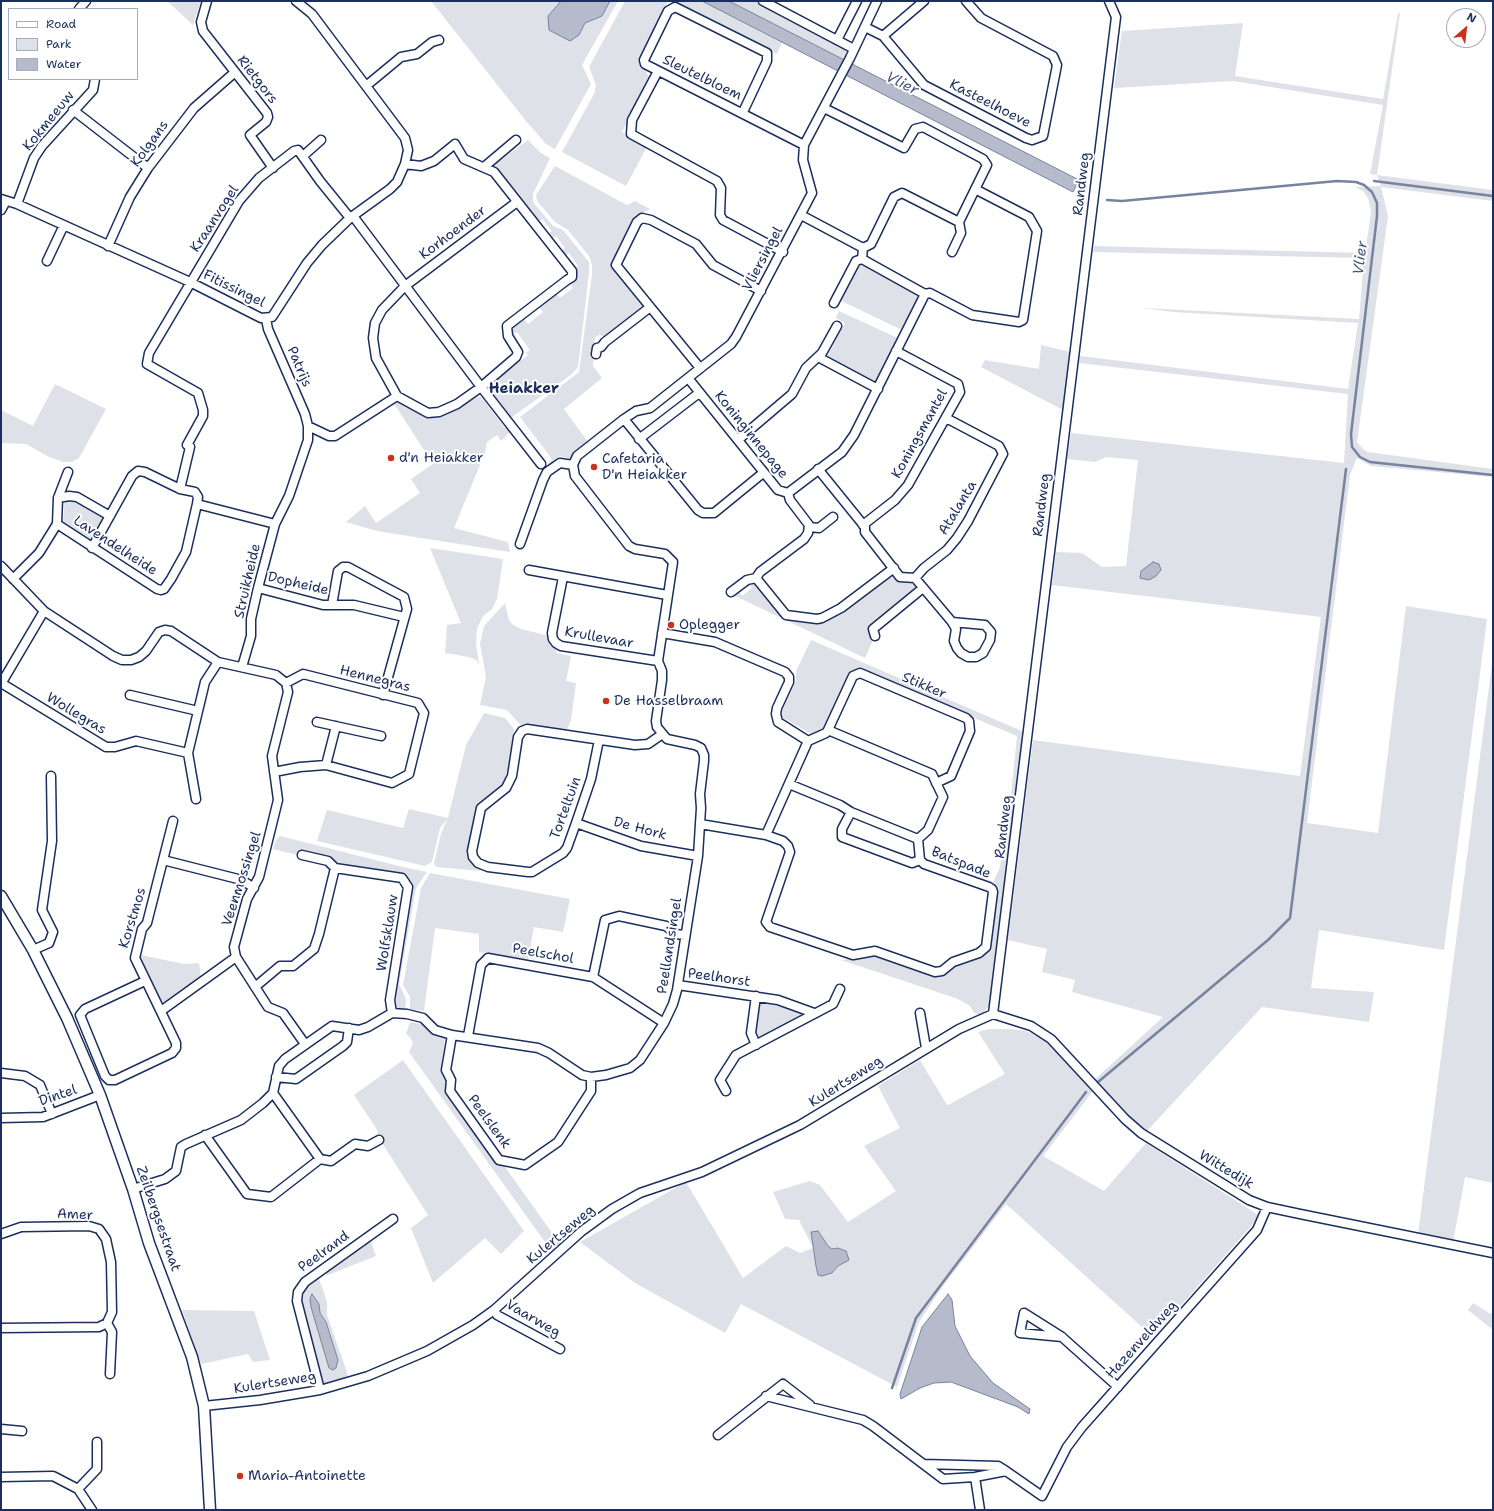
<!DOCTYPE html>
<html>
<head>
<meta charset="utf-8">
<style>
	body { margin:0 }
	#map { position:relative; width:1494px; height:1511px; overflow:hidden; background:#fff; font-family:"Shantell Sans",sans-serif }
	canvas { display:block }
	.frame { position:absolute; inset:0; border:2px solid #1b2f5e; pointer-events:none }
	.legend { position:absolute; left:8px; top:8px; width:130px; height:72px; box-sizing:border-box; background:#fff; border:1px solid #a4acbf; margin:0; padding:5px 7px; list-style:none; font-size:12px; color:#1b2f5e }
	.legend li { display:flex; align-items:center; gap:8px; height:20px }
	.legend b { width:20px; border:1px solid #a4acbf }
	.north { position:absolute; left:1446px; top:8px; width:40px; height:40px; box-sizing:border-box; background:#fff; border:1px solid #a4acbf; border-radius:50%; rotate:28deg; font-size:11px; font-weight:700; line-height:16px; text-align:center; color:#1b2f5e }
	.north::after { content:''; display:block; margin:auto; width:14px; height:18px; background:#c8321e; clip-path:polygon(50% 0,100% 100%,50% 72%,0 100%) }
</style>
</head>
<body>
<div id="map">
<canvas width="1494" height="1511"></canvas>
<div class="frame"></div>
<ul class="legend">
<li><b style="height:5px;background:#fff"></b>Road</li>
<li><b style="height:11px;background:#dee1e7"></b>Park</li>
<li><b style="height:11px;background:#b5bbca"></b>Water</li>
</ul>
<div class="north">N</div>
</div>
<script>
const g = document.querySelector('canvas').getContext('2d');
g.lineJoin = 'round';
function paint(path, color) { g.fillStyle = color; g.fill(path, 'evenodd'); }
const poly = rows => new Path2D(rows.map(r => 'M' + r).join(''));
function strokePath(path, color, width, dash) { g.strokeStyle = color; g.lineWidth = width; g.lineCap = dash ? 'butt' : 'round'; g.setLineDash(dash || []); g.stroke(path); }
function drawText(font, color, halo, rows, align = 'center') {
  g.font = font + ' "Shantell Sans",sans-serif'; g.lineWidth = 4; g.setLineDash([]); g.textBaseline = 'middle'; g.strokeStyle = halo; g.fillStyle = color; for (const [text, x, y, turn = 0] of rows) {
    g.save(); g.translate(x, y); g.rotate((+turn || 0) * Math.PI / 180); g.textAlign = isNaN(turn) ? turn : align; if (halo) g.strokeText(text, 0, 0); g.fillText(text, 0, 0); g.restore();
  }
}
paint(poly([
	[167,1,201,1,193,25],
	[431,1,561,1,548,16,579,35,585,23,602,16,610,1,618,1,582,65,591,84,555,149,546,144,526,121],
	[625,1,668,1,639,58,650,79,622,132,647,147,626,186,562,152,594,94,596,85,589,67],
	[671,1,702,1,782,43,777,54],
	[729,1,757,1,843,47,847,53,844,60],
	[1398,13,1400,13,1377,175,1493,190,1493,201,1381,187,1388,216,1357,442,1364,450,1368,452,1493,469,1493,477,1371,466,1357,458,1350,475,1307,823,1378,833,1406,606,1487,619,1444,950,1319,930,1311,988,1374,992,1369,1022,1262,1007,1146,1132,1122,1112,1093,1081,1163,1017,1072,992,1075,980,1042,972,1047,949,1008,940,1033,740,1300,776,1321,617,1052,585,1056,552,1082,553,1102,567,1126,566,1138,460,1106,457,1095,462,1067,459,1071,433,1344,463,1348,394,1079,363,1080,356,1348,389,1358,323,1174,312,1143,308,1359,319,1364,258,1093,252,1094,246,1365,253,1371,213,1370,206,1368,198,1363,191,1355,187,1381,186,1377,175,1370,174,1383,105,1233,81,1114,88,1122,31,1243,23,1235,76,1383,99],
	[528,140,541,153,550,158,533,194,533,202,553,226,563,230,589,262,589,273,578,367,572,374,512,417,505,413,492,397,489,390,490,384,528,355,526,353,530,350,517,332,512,335,512,328,524,319,528,324,543,312,539,307,556,293,560,298,573,288,570,283,573,280,575,269,578,266,569,253,564,257,561,252,565,248,556,236,551,239,547,235,552,231,542,219,537,222,494,168,494,165],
	[555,166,627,205,635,201,650,209,636,217,613,265,645,305,605,337,599,335,595,338,593,366,602,378,564,409,588,442,576,451,573,460,560,456,547,465,552,459,520,417,579,372,592,275,592,265,589,256,568,230,555,222,537,201,536,195],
	[858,263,922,297,904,331,831,296,834,291,841,295],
	[839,311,900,339,877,384,827,357,845,323,836,318],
	[1041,345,1071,352,1063,410,981,367,985,360,1039,369],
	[55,384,106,409,79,458,72,462,63,462,47,456,26,444,1,443,1,410,33,426],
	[481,397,505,428,508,427,511,431,501,441,497,435,487,442,485,453,454,528,508,542,510,552,377,531,346,522,365,506,376,523,420,493,411,479,433,464,393,402,397,402,425,415,443,414,457,409,472,398],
	[65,499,76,499,105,516,90,539,63,521],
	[430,548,503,559,497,599,492,609,483,616,477,628,476,643,479,664,476,660,469,657,445,653,447,625,461,623],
	[886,577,913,580,920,588,868,628,874,638,865,658,733,595,738,591,742,596,752,588,748,584,750,582,755,584,786,618,821,622],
	[505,603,509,620,512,624,521,629,549,636,557,646,556,653,571,656,566,681,576,683,571,720,566,732,522,727,507,710,480,705,486,677,480,644,484,626],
	[811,640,1024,732,991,998,989,1006,981,1015,974,1013,970,1006,958,999,841,960,874,955,931,974,984,950,992,885,1000,867,1003,845,1006,845,1017,736,860,670,826,730,813,735,782,717,782,711,796,681,796,671],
	[1493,656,1493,1183,1465,1177,1453,1242,1418,1234],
	[484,713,505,718,514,729,506,782,503,787,479,805,468,857,481,871,436,867,434,863,441,834,447,819,440,828,432,862,425,866,317,841,327,810,403,828,409,809,448,818,466,745],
	[280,836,403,867,427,872,416,888,399,984,406,999,405,1011,397,1010,395,990,412,886,404,875,335,864,332,862,330,858,300,852,298,855,273,849,276,840],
	[430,873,570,899,563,932,534,927,528,960,479,952,479,934,435,928,424,1011,410,1009,410,997,403,985,421,888],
	[141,955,184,964,199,963,201,977,166,1002,158,1001,139,958],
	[761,1002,783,1007,803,1015,758,1039,754,1030,758,1010],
	[410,1022,425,1025,431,1034,445,1037,441,1069,447,1076,446,1090,497,1163,503,1164,560,1244,552,1252,409,1052,413,1043,410,1037,406,1034],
	[989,1029,1012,1029,1026,1031,1038,1037,1053,1046,1063,1056,1093,1091,1043,1156,1104,1191,1146,1143,1260,1216,1153,1337,1006,1204,943,1286,919,1322,897,1387,741,1304,725,1333,635,1283,580,1242,686,1182,743,1278,786,1246,800,1253,813,1248,799,1220,785,1219,773,1192,810,1181,820,1185,848,1222,896,1191,864,1146,900,1128,878,1086,920,1060,947,1105,950,1104,1005,1074,978,1032],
	[818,1231,828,1246,832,1249,843,1249,848,1257,832,1273,816,1266,812,1237],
	[403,1060,524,1231,501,1254,485,1238,433,1283,411,1228,428,1215,382,1143,376,1128,354,1095],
	[370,1239,376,1256,328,1275,326,1274,325,1272],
	[314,1279,319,1279,322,1287,327,1302,327,1315,348,1375,345,1379,325,1385,319,1380,302,1305,301,1296,303,1288],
	[319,1304,320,1313,326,1322,338,1360,336,1368,329,1368,311,1307],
	[1473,1303,1491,1314,1493,1311,1493,1330,1468,1310],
	[182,1310,254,1311,270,1360,253,1362,248,1354,201,1364]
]), '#dee1e7');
const water = poly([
	[561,1,610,1,602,16,585,23,579,35,570,41,549,30,548,16,561,1],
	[702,1,729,1,1079,180,1073,192,702,1],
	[1153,562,1159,564,1161,570,1156,576,1149,580,1140,578,1141,571,1153,562],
	[818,1231,828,1246,832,1249,838,1248,846,1251,849,1260,838,1266,832,1273,822,1276,818,1275,816,1266,811,1232,818,1231],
	[312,1294,319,1304,320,1313,326,1322,338,1360,336,1368,333,1370,329,1368,311,1307,310,1299,312,1294],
	[948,1294,952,1300,955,1326,970,1356,993,1383,1030,1409,1029,1414,1018,1407,951,1382,934,1383,920,1388,901,1399,900,1394,922,1327,948,1294]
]);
paint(water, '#b5bbca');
strokePath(water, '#77839f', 1);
strokePath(poly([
	[1374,181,1493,196],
	[1107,200,1122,201,1337,181,1356,182,1364,185,1372,192,1377,203,1377,216,1351,434,1352,447,1360,457,1370,462,1493,475],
	[1098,1082,1268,940,1290,918,1346,469],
	[892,1388,916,1318,1086,1092]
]), '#77839f', 2.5);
const minor = poly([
	[207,1,201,22,203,31,267,113,268,117,266,122,250,135,273,168],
	[763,1,854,49],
	[79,9,86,1],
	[865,27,883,36,924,85,1026,138,1032,140,1043,136,1057,65,1053,56,981,18,966,1],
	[883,36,924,1],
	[837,40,857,1],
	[658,71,632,120,631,134,717,181,721,188,720,215,723,220,783,252],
	[366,86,401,57,417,54,432,42,439,40],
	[824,108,904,148,915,129,923,127,983,159,987,165,959,222,902,193,894,197,871,244,863,248,862,259],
	[73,110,148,168],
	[743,112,767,61,767,53,675,7,668,11,644,60,645,64,804,145],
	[303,156,321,140],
	[405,164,421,166,434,161,455,144,464,159,494,172,572,271,572,277,567,280,507,326,508,336,518,352,516,357,481,387,457,404,439,412,428,413,397,396,376,358,373,338,375,323,382,310,405,286,517,202],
	[484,167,516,140],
	[1,199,17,204,190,282,261,318,272,317,307,263,322,245,350,218,390,189,397,182,405,164,408,150,405,138,312,14,296,1],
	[17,204,34,158,42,146,93,90,95,79],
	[1,210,6,201],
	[801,215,863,248],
	[353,216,481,387,541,464],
	[108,246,130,197,148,168,194,108,234,73],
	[952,252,961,233,959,222],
	[47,261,64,225],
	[925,294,930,293,972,315,1019,322,1023,320,1037,231,1029,217,975,189],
	[266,319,268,329,305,414,308,426,308,440,289,496,275,524],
	[596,354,597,348,601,347,605,342,649,308],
	[818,357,878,389],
	[700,368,616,265,637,222,642,218,651,220,696,244,713,265,761,291],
	[688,378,778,490,788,493,842,452,854,435,925,294,862,259,856,261,834,303],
	[624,419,698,510,703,513,714,513,763,473],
	[308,426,329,436,335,436,397,396],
	[639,439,699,393],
	[738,440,792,394,806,368,822,353,837,326],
	[187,445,203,416,203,410,198,393,147,364,149,353,239,201,259,178,294,151,298,150,320,181,350,218],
	[573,465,577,456,624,419,636,411,650,408,731,344,736,337,812,193,803,160,804,145,850,58,877,1],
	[818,469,865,527,865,532,900,577,915,578,924,568,947,550,957,538,968,521,1003,454,999,446,946,418],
	[180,489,190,447],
	[788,493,790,500,809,525,808,533,804,539,760,572,756,578,786,615,817,619,822,618,841,608,894,568],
	[58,498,69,496,77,497,110,516],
	[57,524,157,589,161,590,164,589,171,579,186,552,197,504],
	[863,525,895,500,908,485,960,392,958,384,896,351],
	[809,527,819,528,833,517],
	[92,548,132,476,138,471,145,472,180,489,195,492,198,497,197,504,275,524,258,588,251,619,251,636,242,667],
	[1,566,44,611,113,656,122,660,131,660,139,657,146,651,159,632,165,630,171,631,218,662,276,675,286,683,288,692,272,756,278,800,259,877,247,899,234,947,236,957,268,1007,283,1013,305,1044],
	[529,570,667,595],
	[563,577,552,633,553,639,556,643,561,646,658,661],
	[915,578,952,622,985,625,991,632,990,640,983,653,976,657,968,657,961,653,957,648,954,641,956,629,952,622],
	[13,579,39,553,57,524,58,498,68,472],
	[258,588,323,605,354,605,404,617],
	[731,592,747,580,756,578],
	[332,605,338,571,343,567,348,567,404,597,407,609,383,695],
	[662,633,715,642,785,672,789,677,789,682,777,708,776,714,778,722,808,741,766,835,700,824],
	[875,636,873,629,923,588],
	[1,683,106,747,115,747,136,741,188,753],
	[1,684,44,611],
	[130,695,198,711],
	[317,722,381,736],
	[828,730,853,676,860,673,966,718,969,721,970,731,951,776,936,783],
	[599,740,591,779,576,823,567,848,563,853,532,872,528,872,488,867,478,863,473,857,472,851,481,808,506,788,512,776,518,737,522,731,527,729,635,745,648,744,661,735],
	[326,765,336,726],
	[274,772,300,767,326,765,392,783,409,774,424,713,418,703,303,674,286,683],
	[789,784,840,805,851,812,918,839],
	[196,799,188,753,205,682,218,662],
	[851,812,842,829,842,837,912,863,920,860],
	[576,823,641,846,698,856],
	[766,835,783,841,788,846,790,852,766,922,770,927,853,955,875,951,935,972,942,971,953,962,979,953,986,947,993,892,992,889,989,887,924,864,920,860,918,839,928,830,943,797,932,774,828,730,826,733,808,741],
	[302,855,328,861,335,868,402,878,408,887,390,1000,392,1013],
	[163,860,242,880,254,888],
	[33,950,49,943,53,932,42,910,52,841,51,776],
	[593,977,605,920,619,916,666,926,675,934,685,935],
	[145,981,85,1009,80,1015,105,1076,109,1080,115,1080,172,1053,176,1048,176,1043,135,958,142,929,147,923,173,821],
	[678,985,778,1000,814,1013],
	[255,987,280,966,293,966,314,949,319,934,335,868],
	[161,1011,236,957],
	[920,1013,926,1048],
	[993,1014,1116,17,1109,1],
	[993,1014,1031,1026,1051,1039,1125,1119,1141,1133,1249,1200,1267,1207,1300,1214,1493,1253],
	[452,1035,446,1070,451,1080,450,1091,499,1160,525,1165,558,1142,591,1091,591,1077],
	[468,1036,481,965,488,958,593,977,664,1023],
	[756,1045,751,1033,756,996],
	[1,1073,25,1076,40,1085,52,1114],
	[276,1077,296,1079,343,1046,347,1042,349,1028],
	[726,1091,720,1080,736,1055,833,1004,840,989],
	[273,1093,320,1159,331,1161,355,1144,368,1146,379,1140],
	[1,1118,43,1117,100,1095],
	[205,1135,247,1194,271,1197,320,1159],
	[133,1189,165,1179,176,1171,181,1147,186,1144,241,1120,263,1103,273,1093,279,1066,285,1059,332,1026,359,1030,368,1027,392,1013,407,1014,423,1018,435,1030,452,1035,538,1048,549,1053,582,1075,591,1077,606,1075,630,1068,640,1060,664,1023,673,1004,677,990,698,856,701,808,700,794,704,761,704,755,701,748,695,745,667,739,657,727,656,721,662,680,662,671,658,661,673,562,665,554,635,549,629,546,575,476,573,465,560,463,547,472,543,480,520,544],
	[1,1234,21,1227,89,1226,99,1229,106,1239,111,1262,112,1312,107,1323,99,1327,1,1328],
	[494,1310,497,1315,560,1349],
	[107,1323,112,1332,110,1374],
	[1062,1337,1020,1333,1024,1313,1062,1337,1118,1387],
	[320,1390,297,1301,298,1292,305,1282,393,1219],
	[766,1396,863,1420,873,1426,943,1479,975,1477,1006,1471,1042,1496,1067,1447,1082,1427,1257,1230,1267,1207],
	[204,1406,260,1400,320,1390,368,1376,427,1351,473,1325,494,1310,582,1231,612,1209,640,1193,702,1172,800,1125,959,1029,993,1014],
	[1,1429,22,1431],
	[718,1435,783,1384,810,1405],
	[923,1464,998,1466,1006,1471],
	[1,1477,53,1476,78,1489,92,1510],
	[975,1477,980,1510],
	[78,1489,97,1469,97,1442]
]);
const tertiary = poly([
	[1,896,33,950,67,1018,100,1095,133,1189,149,1243,192,1357,204,1406,210,1510]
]);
strokePath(minor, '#1b2f5e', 11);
strokePath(tertiary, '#1b2f5e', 13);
strokePath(minor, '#fff', 8);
strokePath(tertiary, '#fff', 10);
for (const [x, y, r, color] of [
	[391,458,4,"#c8321e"],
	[594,467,4,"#c8321e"],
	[671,625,4,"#c8321e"],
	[606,701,4,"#c8321e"],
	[240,1476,4,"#c8321e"]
]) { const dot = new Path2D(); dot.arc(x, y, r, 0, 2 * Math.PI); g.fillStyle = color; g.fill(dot); strokePath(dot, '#fff', 1.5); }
drawText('14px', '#1b2f5e', '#fff', [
	["Sleutelbloem",702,78,26],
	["Rietgors",257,80,52],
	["Kasteelhoeve",990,104,27],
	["Kokmeeuw",49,121,-51],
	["Kolgans",150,144,-54],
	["Randweg",1082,184,-83],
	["Kraanvogel",215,219,-57],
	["Korhoender",453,233,-37],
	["Vliersingel",763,259,-62],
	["Fitissingel",234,289,26],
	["Patrijs",299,367,67],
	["Koningsmantel",920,434,-61],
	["Koninginnepage",751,435,51],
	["Randweg",1042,505,-83],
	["Atalanta",958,508,-59],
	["Lavendelheide",115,546,33],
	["Struikheide",248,581,-77],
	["Dopheide",298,584,13],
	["Krullevaar",599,638,10],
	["Hennegras",375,679,14],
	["Stikker",924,686,23],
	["Wollegras",76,714,31],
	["Torteltuin",566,808,-70],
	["Randweg",1004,827,-83],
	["De Hork",640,829,15],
	["Batspade",961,863,22],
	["Veenmossingel",242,879,-72],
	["Korstmos",133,918,-73],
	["Wolfsklauw",388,933,-81],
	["Peellandsingel",670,946,-81],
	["Peelschol",543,954,10],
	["Peelhorst",719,978,8],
	["Kulertseweg",846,1082,-32],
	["Dintel",58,1096,-19],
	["Peelslenk",489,1122,54],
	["Wittedijk",1226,1170,31],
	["Amer",75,1215,3],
	["Zeilbergsestraat",158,1219,71],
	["Kulertseweg",561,1235,-40],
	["Peelrand",324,1252,-36],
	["Vaarweg",533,1319,30],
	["Hazenveldweg",1142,1340,-48],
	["Kulertseweg",275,1383,-9]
]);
drawText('14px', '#1b2f5e', '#fff', [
	["d'n Heiakker",399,458],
	["Cafetaria",602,459],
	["D'n Heiakker",602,475],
	["Oplegger",679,625],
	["De Hasselbraam",614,701],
	["Maria-Antoinette",248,1476]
], 'left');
drawText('italic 15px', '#49597e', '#fff', [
	["Vlier",902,84,27],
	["Vlier",1361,258,-83]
]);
drawText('bold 15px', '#1b2f5e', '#fff', [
	["Heiakker",524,389]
]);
</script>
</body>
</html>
